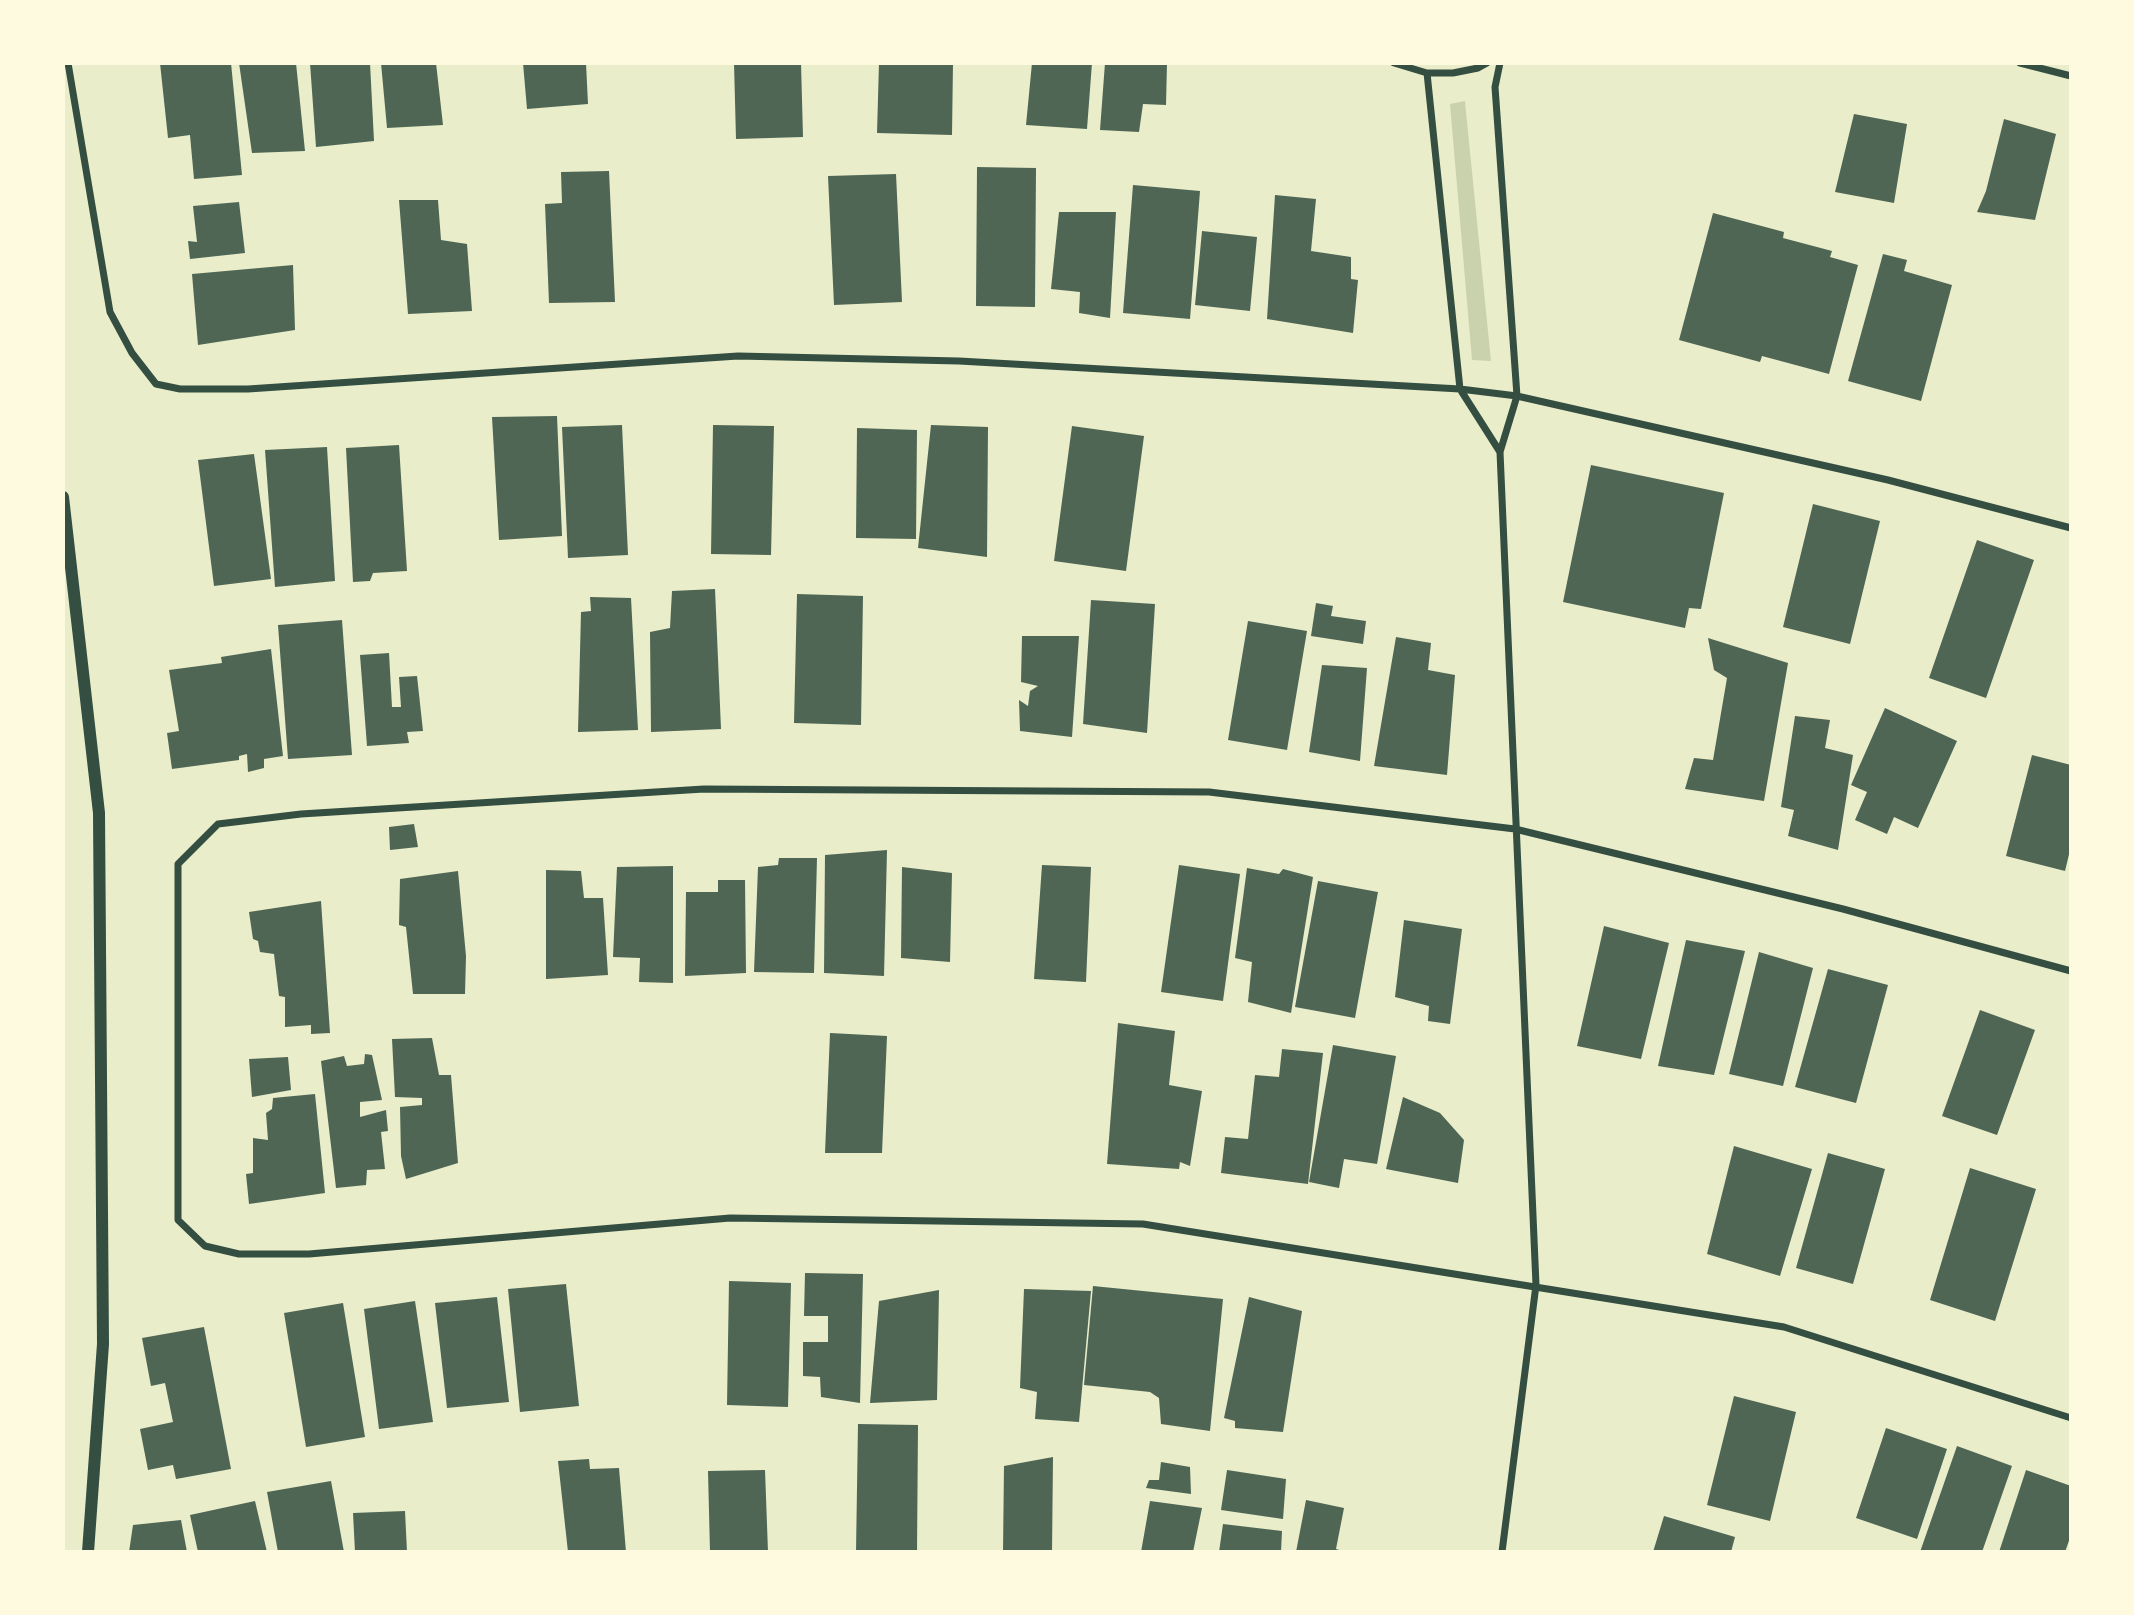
<!DOCTYPE html>
<html>
<head>
<meta charset="utf-8">
<style>
	body { margin:0 }
	#map { position:relative; width:2134px; height:1615px; overflow:hidden; background:#e9edc9; font-family:"Open Sans",sans-serif }
	canvas { display:block }
	.frame { position:absolute; inset:0; border:65px solid #fefae0; pointer-events:none }
</style>
</head>
<body>
<div id="map">
<canvas width="2134" height="1615"></canvas>
<div class="frame"></div>
</div>
<script>
const g = document.querySelector('canvas').getContext('2d');
g.lineJoin = 'round';
function paint(path, color) { g.fillStyle = color; g.fill(path, 'evenodd'); }
const poly = rows => new Path2D(rows.map(r => 'M' + r).join(''));
function strokePath(path, color, width, dash) { g.strokeStyle = color; g.lineWidth = width; g.lineCap = dash ? 'butt' : 'round'; g.setLineDash(dash || []); g.stroke(path); }
paint(poly([
	[1465,101,1465,102,1491,361,1472,360,1450,104]
]), '#cad2ad');
paint(poly([
	[160,63,231,63,242,175,194,179,190,135,168,138],
	[239,63,296,63,305,151,252,153],
	[310,63,370,63,374,141,316,147],
	[381,63,436,63,443,125,387,128],
	[523,63,586,63,588,104,527,109],
	[734,63,801,63,803,137,736,139],
	[879,63,953,63,952,135,877,133],
	[1032,63,1092,63,1087,129,1026,125],
	[1105,63,1167,63,1166,105,1143,104,1139,132,1100,130],
	[1854,114,1907,124,1894,203,1835,192],
	[2004,119,2056,134,2035,220,1977,212,1986,191],
	[977,167,1036,168,1035,307,976,306],
	[609,171,615,302,549,303,545,204,562,203,561,172],
	[896,174,902,302,834,305,828,176],
	[1133,185,1200,191,1190,319,1123,313],
	[1275,195,1316,199,1311,251,1351,257,1351,279,1358,280,1353,333,1267,319],
	[399,200,438,200,441,240,467,244,472,311,408,314],
	[239,202,245,253,190,259,188,241,197,242,193,206],
	[1059,212,1116,212,1110,318,1079,313,1080,292,1051,289],
	[1713,213,1784,232,1783,238,1832,251,1830,257,1858,265,1829,374,1762,356,1760,362,1679,340],
	[1202,231,1257,237,1250,311,1195,305],
	[1883,254,1907,260,1904,271,1952,285,1921,401,1848,381],
	[293,265,295,330,198,345,192,274],
	[557,416,562,536,499,540,492,417],
	[622,425,628,555,568,558,562,427],
	[713,425,774,426,771,555,711,554],
	[931,425,988,427,987,557,918,548],
	[1072,426,1144,436,1126,571,1054,561],
	[857,428,917,430,916,539,856,538],
	[399,445,407,571,373,573,370,581,353,582,346,448],
	[327,447,335,581,275,587,265,450],
	[254,454,271,579,214,586,198,460],
	[1591,465,1724,493,1701,609,1689,608,1685,628,1563,602],
	[1813,504,1880,521,1850,644,1783,627],
	[1977,540,2034,560,1986,698,1929,678],
	[715,589,721,729,651,732,650,632,670,628,672,591],
	[797,594,863,596,861,725,794,723],
	[590,597,631,598,638,730,578,732,581,612,591,611],
	[1091,600,1155,604,1147,733,1083,724],
	[1316,603,1333,606,1331,616,1366,621,1363,644,1311,636],
	[342,620,352,755,288,759,278,625],
	[1248,621,1307,631,1287,750,1228,740],
	[1022,636,1079,636,1072,737,1020,731,1019,700,1028,706,1030,691,1038,686,1021,682],
	[1396,637,1431,643,1428,670,1455,675,1447,775,1374,766],
	[1708,638,1788,663,1764,801,1685,789,1694,758,1713,760,1727,678,1714,670],
	[271,649,283,756,264,759,264,768,248,772,247,754,239,756,239,760,172,769,167,733,179,731,169,670,222,663,221,657],
	[389,653,392,707,401,707,399,677,417,676,423,731,407,732,409,743,367,746,360,655],
	[1322,665,1367,668,1360,761,1309,752],
	[1885,708,1957,741,1918,828,1894,817,1887,834,1855,820,1867,792,1851,785],
	[1795,716,1830,720,1825,748,1853,755,1838,850,1788,836,1794,810,1781,807],
	[2032,755,2071,765,2071,846,2065,871,2006,856],
	[414,824,418,847,390,850,389,827],
	[887,850,884,976,824,973,825,855],
	[779,858,817,858,814,973,754,972,758,867,778,865],
	[1042,865,1091,867,1086,982,1034,979],
	[1179,865,1240,874,1223,1001,1161,992],
	[673,866,673,983,639,982,640,958,613,957,617,867],
	[902,867,952,873,950,962,901,958],
	[1247,868,1279,874,1283,869,1313,877,1291,1013,1248,1002,1252,962,1235,958],
	[546,870,581,871,584,898,603,898,608,975,546,979],
	[458,871,466,956,465,994,413,994,406,927,399,925,400,879],
	[718,880,745,880,746,973,685,976,686,892,718,892],
	[1318,881,1378,892,1355,1018,1295,1007],
	[321,901,330,1033,311,1034,311,1025,285,1027,285,997,279,996,274,954,260,952,258,941,253,939,249,912],
	[1404,920,1462,929,1450,1024,1428,1021,1429,1006,1395,997],
	[1604,926,1669,943,1641,1059,1577,1046],
	[1686,940,1745,951,1714,1075,1658,1066],
	[1759,952,1813,968,1783,1086,1729,1074],
	[1828,969,1888,985,1856,1103,1795,1087],
	[1980,1010,2035,1030,1997,1135,1942,1116],
	[1118,1023,1175,1031,1169,1085,1202,1091,1190,1166,1180,1162,1179,1169,1107,1164],
	[830,1033,887,1036,882,1153,825,1153],
	[432,1038,439,1075,451,1075,458,1163,406,1179,401,1156,400,1107,422,1105,422,1098,395,1097,392,1039],
	[1333,1045,1396,1056,1377,1164,1344,1159,1339,1188,1309,1182],
	[1282,1049,1323,1053,1308,1184,1221,1173,1225,1137,1248,1139,1255,1075,1279,1077],
	[365,1054,372,1055,382,1100,360,1102,360,1117,386,1110,388,1131,381,1132,385,1169,367,1170,366,1185,336,1188,321,1061,344,1056,347,1066,364,1064],
	[288,1057,291,1090,252,1097,249,1059],
	[315,1094,325,1193,249,1204,246,1174,253,1173,253,1138,268,1140,266,1113,272,1109,273,1098],
	[1403,1097,1440,1113,1464,1140,1458,1183,1386,1169],
	[1734,1146,1812,1169,1780,1276,1707,1254],
	[1828,1153,1885,1169,1853,1284,1796,1268],
	[1970,1168,2036,1189,1995,1321,1930,1300],
	[805,1273,863,1274,860,1403,821,1397,820,1377,803,1376,803,1342,828,1342,828,1316,804,1316],
	[729,1281,791,1283,788,1407,727,1405],
	[566,1284,579,1406,520,1412,508,1289],
	[1093,1286,1223,1299,1210,1431,1161,1424,1159,1398,1150,1392,1084,1385],
	[1024,1289,1091,1291,1079,1422,1035,1419,1037,1392,1020,1388],
	[939,1290,937,1400,870,1403,879,1301],
	[497,1297,509,1402,447,1408,435,1303],
	[1249,1297,1302,1311,1283,1432,1235,1428,1235,1421,1224,1418],
	[415,1301,433,1422,379,1429,364,1309],
	[343,1303,365,1437,306,1447,284,1313],
	[204,1327,231,1469,176,1479,173,1465,148,1470,140,1429,173,1422,165,1383,151,1386,142,1338],
	[1734,1396,1796,1412,1770,1521,1707,1505],
	[858,1424,918,1425,917,1552,856,1552],
	[1886,1428,1947,1449,1917,1539,1856,1518],
	[1957,1446,2012,1466,1982,1552,1920,1552],
	[1053,1457,1052,1552,1003,1552,1004,1466],
	[589,1459,590,1469,619,1468,626,1552,568,1552,558,1461],
	[1161,1462,1190,1467,1191,1494,1146,1488,1149,1480,1159,1480],
	[765,1470,768,1552,710,1552,708,1471],
	[1227,1470,1286,1479,1283,1519,1221,1510],
	[2026,1470,2071,1486,2071,1535,2065,1552,1999,1552],
	[331,1481,344,1552,278,1552,267,1492],
	[1306,1500,1344,1508,1336,1549,1346,1552,1296,1552],
	[255,1501,267,1552,198,1552,190,1515],
	[1150,1501,1202,1508,1193,1552,1141,1552],
	[405,1511,407,1552,355,1552,353,1513],
	[1664,1516,1735,1537,1731,1552,1653,1552],
	[181,1520,187,1552,129,1552,133,1525],
	[1223,1524,1282,1531,1281,1552,1219,1552]
]), '#4f6655');
strokePath(poly([
	[68,63,110,312,132,353,156,384,180,389,248,389,738,356,959,361,1460,389,1517,396,1888,480,2071,528],
	[1394,63,1427,73,1453,73,1478,68,1487,63],
	[1500,63,1495,87,1517,396,1500,452,1536,1285,1502,1552],
	[2020,63,2071,76],
	[1427,73,1460,389,1500,452],
	[2071,971,1843,909,1515,829,1209,792,704,789,301,814,218,824,178,864,178,1220,205,1246,239,1254,309,1254,730,1218,1143,1224,1784,1327,2071,1418]
]), '#344e41', 7);
strokePath(poly([
	[63,497,99,813,103,1344,88,1552]
]), '#344e41', 12);
</script>
</body>
</html>
